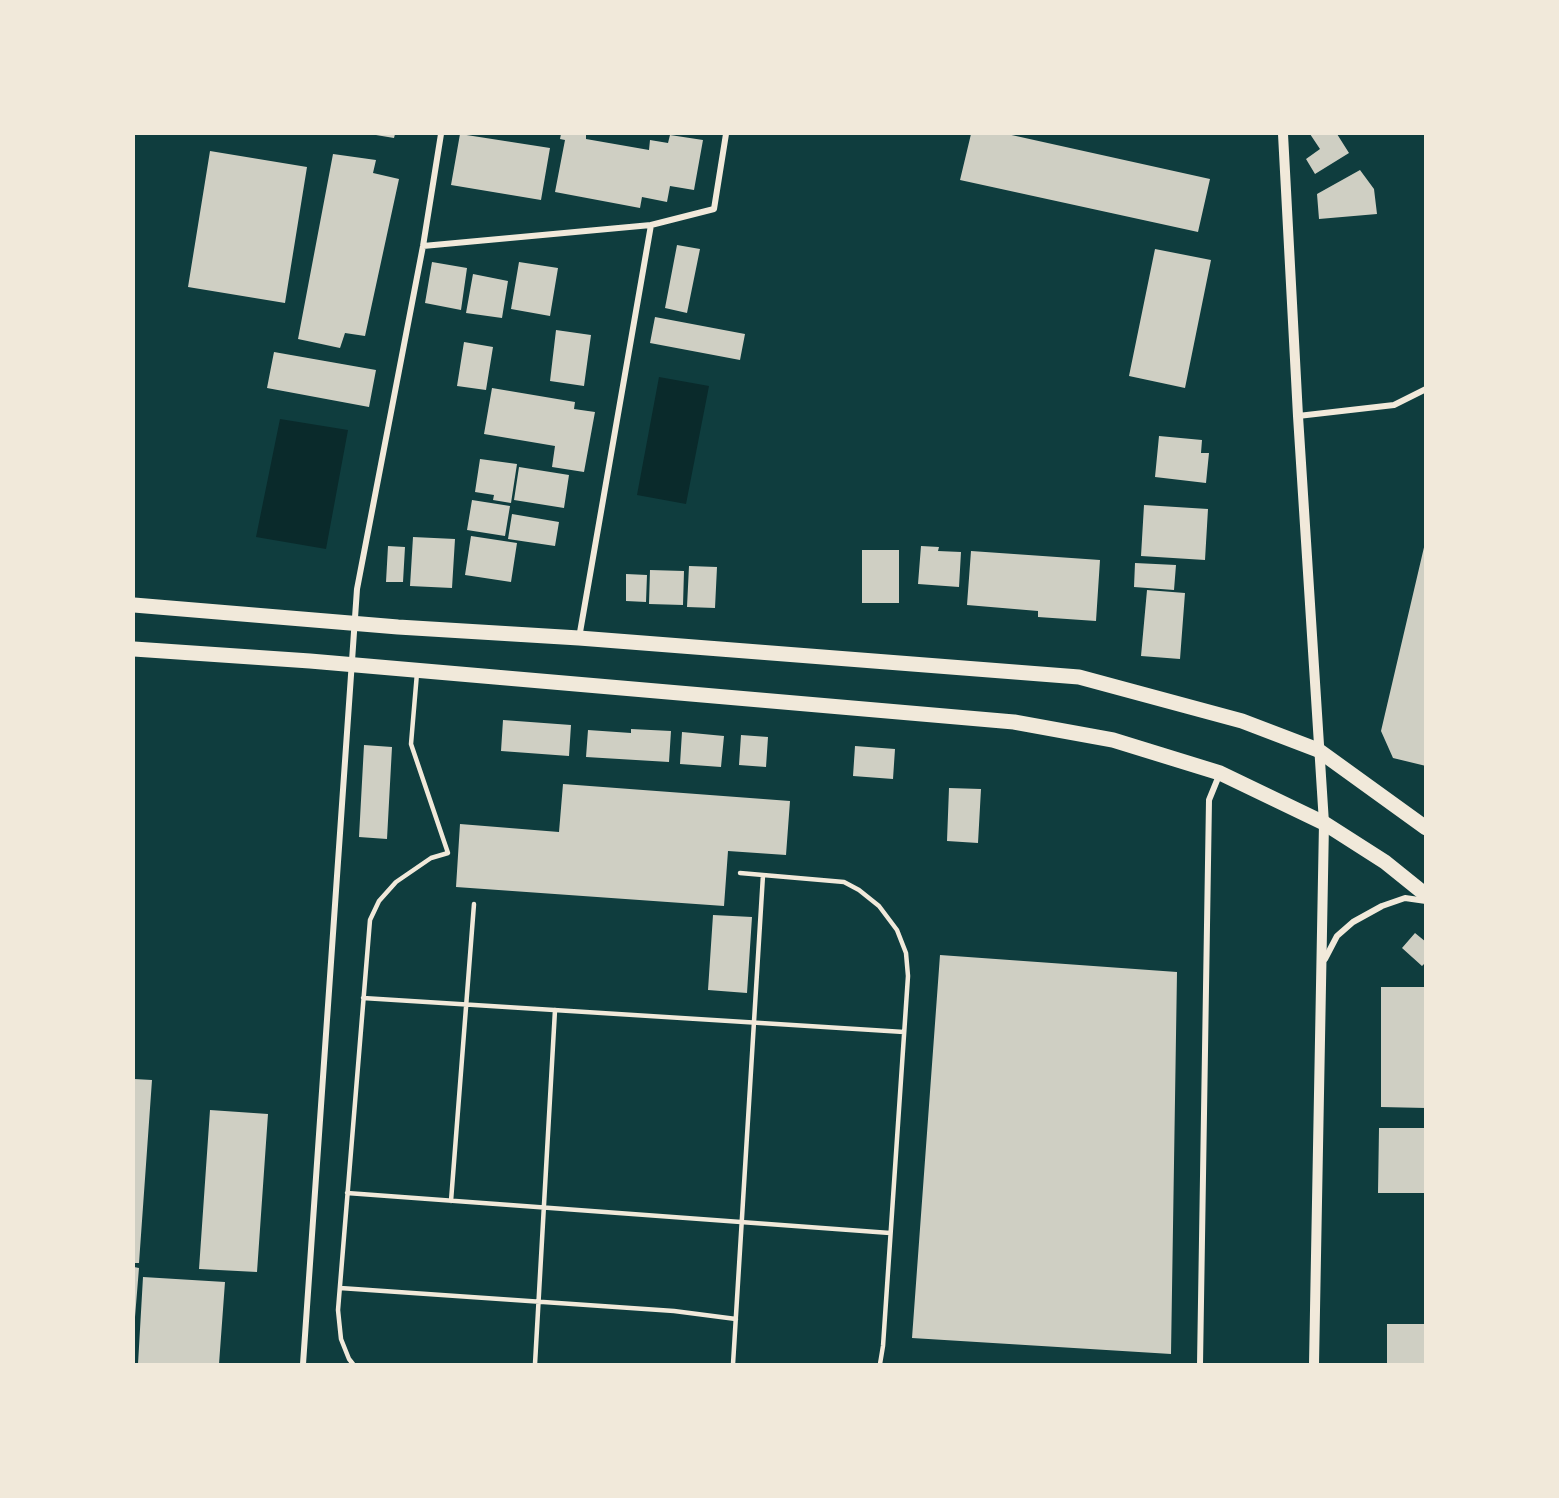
<!DOCTYPE html>
<html>
<head>
<meta charset="utf-8">
<style>
	body { margin:0 }
	#map { position:relative; width:1559px; height:1498px; overflow:hidden; background:#0f3d3e; font-family:Lato,sans-serif }
	canvas { display:block }
	.frame { position:absolute; inset:0; border:135px solid #f1e9da; pointer-events:none }
</style>
</head>
<body>
<div id="map">
<canvas width="1559" height="1498"></canvas>
<div class="frame"></div>
</div>
<script>
const g = document.querySelector('canvas').getContext('2d');
g.lineJoin = 'round';
function paint(path, color) { g.fillStyle = color; g.fill(path, 'evenodd'); }
const poly = rows => new Path2D(rows.map(r => 'M' + r).join(''));
function strokePath(path, color, width, dash) { g.strokeStyle = color; g.lineWidth = width; g.lineCap = dash ? 'butt' : 'round'; g.setLineDash(dash || []); g.stroke(path); }
paint(poly([
	[659,377,709,386,686,504,637,495],
	[280,419,348,430,326,549,256,537]
]), '#0a2a2b');
paint(poly([
	[370,134,395,134,394,138],
	[460,134,550,148,541,200,451,185],
	[561,134,586,134,586,139,649,150,650,140,668,143,670,135,703,140,694,190,670,186,667,202,642,197,640,208,555,192,565,140,560,139],
	[971,134,1007,134,1210,179,1198,232,960,180],
	[1310,134,1337,134,1349,153,1315,174,1306,159,1320,149],
	[210,151,307,167,285,303,188,287],
	[333,154,376,160,373,173,399,179,365,336,345,333,340,348,298,339],
	[1360,170,1374,189,1377,214,1319,219,1317,194],
	[677,245,700,249,687,313,665,308],
	[1155,249,1211,260,1185,388,1129,376],
	[432,262,467,268,461,310,425,303],
	[519,262,558,268,550,316,511,309],
	[473,274,508,281,502,318,466,313],
	[655,317,745,334,740,360,650,343],
	[556,330,591,335,584,386,550,381],
	[464,342,493,347,486,390,457,386],
	[274,352,376,370,369,407,267,388],
	[492,388,575,402,574,409,595,412,584,472,552,467,555,446,484,434],
	[1159,436,1202,440,1201,453,1209,453,1206,483,1155,477],
	[480,459,517,464,511,503,493,500,494,495,475,492],
	[519,467,569,475,564,508,514,500],
	[472,500,510,506,505,536,467,530],
	[1144,505,1208,509,1205,560,1141,556],
	[512,514,559,522,555,546,508,539],
	[471,536,517,543,511,582,465,575],
	[413,537,455,539,452,588,410,586],
	[1425,543,1426,543,1426,766,1393,758,1381,731],
	[388,546,405,547,403,582,386,582],
	[921,546,939,547,938,551,961,552,959,587,918,584],
	[862,550,899,550,899,603,862,603],
	[971,551,1100,560,1096,621,1038,617,1038,611,967,605],
	[1135,563,1176,565,1174,590,1134,587],
	[689,566,717,567,715,608,687,607],
	[650,570,684,571,683,605,649,604],
	[626,574,647,575,646,602,626,601],
	[1147,590,1185,593,1180,659,1141,656],
	[503,720,571,725,569,756,501,751],
	[631,729,671,731,669,762,586,757,588,730,631,733],
	[682,732,724,736,721,767,680,764],
	[741,735,768,737,766,767,739,765],
	[364,745,392,747,387,839,359,837],
	[855,746,895,749,893,779,853,776],
	[563,784,790,801,786,855,728,851,724,906,456,887,460,824,559,832],
	[949,788,981,789,978,843,947,841],
	[713,915,752,917,747,993,708,990],
	[1415,933,1426,942,1426,962,1422,966,1402,948],
	[940,955,1177,972,1171,1354,912,1338],
	[1381,987,1426,987,1426,1108,1381,1107],
	[134,1079,152,1080,139,1263,134,1263],
	[210,1110,268,1114,257,1272,199,1269],
	[1379,1128,1426,1128,1426,1193,1378,1193],
	[134,1267,139,1268,135,1317,134,1317],
	[143,1277,225,1282,219,1364,138,1364],
	[1387,1324,1426,1324,1426,1364,1387,1364]
]), '#cfcfc3');
strokePath(poly([
	[740,873,844,882,859,890,879,906,897,930,906,953,908,976,883,1346,880,1364],
	[363,998,904,1032],
	[347,1193,890,1233],
	[451,1201,474,904],
	[340,1288,674,1311,736,1319],
	[353,1364,349,1359,341,1339,338,1310,370,920,379,901,396,882,431,858,448,853,411,744,417,673],
	[535,1364,555,1010],
	[733,1364,763,875]
]), '#f1e9da', 4.5);
strokePath(poly([
	[423,246,651,225],
	[1298,416,1394,405,1426,389],
	[579,638,651,225,714,209,726,134],
	[1325,959,1337,936,1353,922,1382,906,1405,898,1426,901],
	[303,1364,357,589,423,246,441,134],
	[1200,1364,1209,800,1220,773]
]), '#f1e9da', 6);
strokePath(poly([
	[1283,134,1298,416,1324,823,1314,1364]
]), '#f1e9da', 10);
strokePath(poly([
	[134,605,398,627,579,638,1079,677,1242,721,1318,750,1426,828],
	[134,649,310,661,1014,722,1113,740,1220,773,1324,823,1385,862,1426,895]
]), '#f1e9da', 15);
</script>
</body>
</html>
